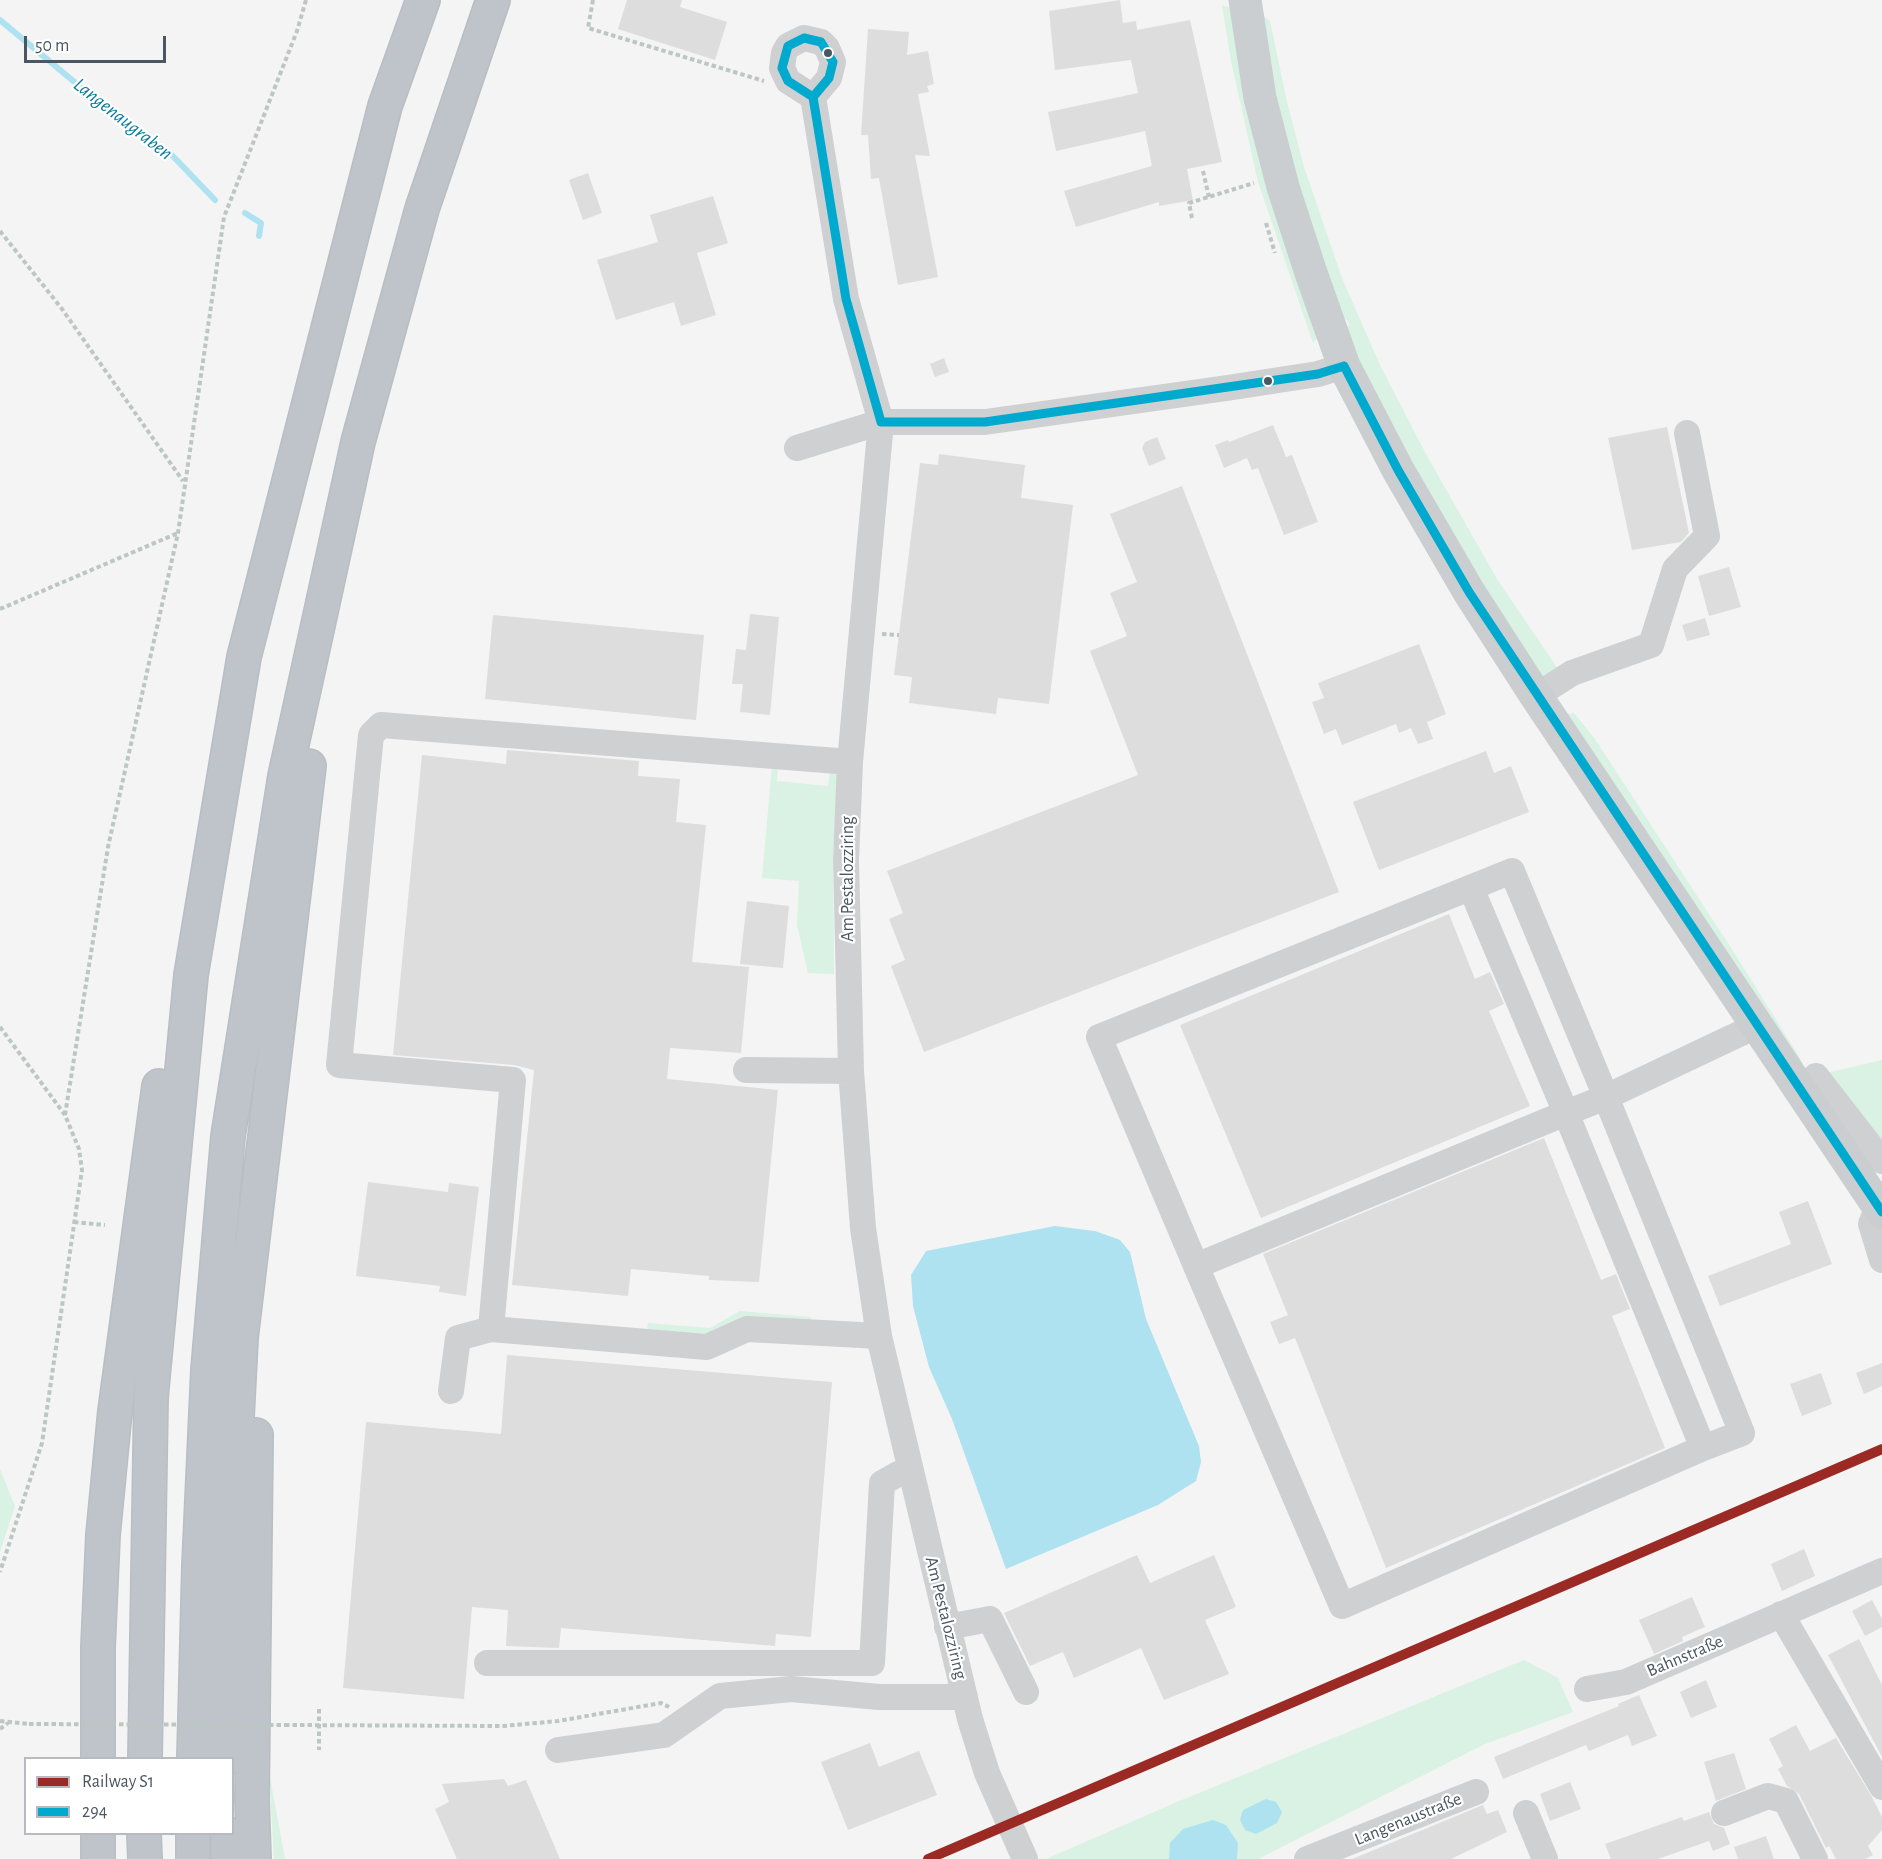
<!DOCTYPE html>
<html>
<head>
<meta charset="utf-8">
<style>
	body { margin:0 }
	#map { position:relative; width:1882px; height:1859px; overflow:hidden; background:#f4f4f4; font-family:"Alegreya Sans",sans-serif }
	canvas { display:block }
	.legend { position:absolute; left:24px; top:1757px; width:210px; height:78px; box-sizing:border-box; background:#fff; border:2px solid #b7bbc0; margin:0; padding:8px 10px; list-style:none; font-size:18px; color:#4a5661 }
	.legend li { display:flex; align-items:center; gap:12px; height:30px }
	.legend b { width:30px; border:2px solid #b7bbc0 }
	.scale { position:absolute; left:24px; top:36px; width:142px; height:27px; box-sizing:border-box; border:3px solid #4a5661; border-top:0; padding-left:8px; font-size:18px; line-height:21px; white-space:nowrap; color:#4a5661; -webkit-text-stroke:4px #fff; paint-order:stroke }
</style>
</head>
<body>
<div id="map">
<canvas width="1882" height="1859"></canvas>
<ul class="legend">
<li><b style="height:8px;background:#9a2a23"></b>Railway S1</li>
<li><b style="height:8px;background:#00a9ce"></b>294</li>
</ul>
<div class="scale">50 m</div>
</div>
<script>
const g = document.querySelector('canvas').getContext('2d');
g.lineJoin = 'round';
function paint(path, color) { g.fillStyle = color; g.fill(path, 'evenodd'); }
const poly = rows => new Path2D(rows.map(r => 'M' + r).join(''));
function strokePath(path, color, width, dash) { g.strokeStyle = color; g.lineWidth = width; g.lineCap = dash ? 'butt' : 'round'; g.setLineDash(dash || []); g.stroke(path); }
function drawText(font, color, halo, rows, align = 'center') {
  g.font = font + ' "Alegreya Sans",sans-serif'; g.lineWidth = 4.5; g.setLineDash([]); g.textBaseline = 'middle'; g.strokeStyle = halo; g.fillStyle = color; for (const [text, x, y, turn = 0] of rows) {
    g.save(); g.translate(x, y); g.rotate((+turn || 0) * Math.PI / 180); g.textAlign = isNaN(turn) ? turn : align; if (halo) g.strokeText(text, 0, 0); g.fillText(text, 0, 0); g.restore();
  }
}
paint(poly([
	[1222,5,1234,9,1317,339,1313,343,1258,182,1231,61],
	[1260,13,1270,21,1287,102,1304,167,1342,278,1380,365,1427,456,1497,579,1558,669,1539,678,1421,491,1358,360,1346,329,1350,324,1337,309,1288,161],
	[1574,713,1595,739,1735,954,1800,1058,1801,1066,1571,727,1568,714],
	[772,765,778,766,777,781,828,786,830,771,838,772,833,853,834,974,808,973,797,925,799,881,762,878],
	[1882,1060,1882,1152,1822,1074],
	[740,1311,811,1317,810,1324,712,1334,647,1330,648,1323,710,1328],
	[0,1469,15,1506,0,1552],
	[1524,1660,1558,1678,1573,1712,1485,1744,1258,1859,1046,1859,1177,1802],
	[269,1772,285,1859,274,1859]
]), '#d9f2e3');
paint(poly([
	[1055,1226,1095,1231,1120,1240,1130,1252,1146,1319,1199,1446,1201,1462,1196,1481,1158,1505,1006,1569,952,1419,929,1367,913,1306,911,1275,926,1251],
	[1266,1799,1276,1802,1282,1812,1277,1823,1256,1834,1245,1830,1240,1820,1243,1810],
	[1213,1820,1226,1825,1238,1843,1237,1859,1169,1859,1170,1843,1183,1829]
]), '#aee2f0');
strokePath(poly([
	[0,20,125,124,168,151,215,200],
	[245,213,261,223,259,236]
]), '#aee2f0', 6);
paint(poly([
	[627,0,682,0,680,7,727,22,715,60,618,29],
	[1120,0,1123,23,1136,21,1137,30,1190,20,1222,162,1187,169,1193,200,1159,206,1159,202,1076,227,1064,191,1152,166,1145,131,1056,151,1048,112,1138,93,1131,60,1055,70,1049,11],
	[868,29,909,32,907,55,928,51,934,84,927,86,929,92,918,94,930,156,915,155,938,277,898,285,879,178,871,179,868,135,861,135],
	[588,173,602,213,583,220,569,180],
	[713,196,728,243,697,253,716,315,681,326,674,302,616,320,597,260,658,242,650,215],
	[944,358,949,372,935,377,930,364],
	[1273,425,1286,457,1292,455,1318,522,1284,535,1258,468,1252,470,1247,458,1224,468,1215,445,1228,440,1229,442],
	[1667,427,1689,533,1681,542,1632,550,1608,438],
	[1157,437,1166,459,1149,466,1142,448,1145,442],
	[939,454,1025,465,1021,498,1073,505,1049,704,998,698,996,714,909,703,912,677,894,675,920,463,938,465],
	[1182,486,1339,892,924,1052,891,966,905,960,889,919,903,913,887,871,1138,775,1090,651,1127,636,1110,593,1137,582,1110,514],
	[1729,567,1741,607,1709,616,1698,576],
	[750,614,779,617,770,715,740,712,743,684,732,684,736,649,746,650],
	[493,615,704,635,696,720,485,699],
	[1705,618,1710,635,1687,641,1682,625],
	[1419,644,1446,714,1427,722,1433,739,1418,744,1411,728,1399,733,1396,724,1342,745,1336,729,1324,734,1312,702,1324,698,1318,683],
	[507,750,639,761,638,776,680,779,676,822,706,825,692,962,749,967,741,1053,670,1048,667,1079,778,1090,759,1282,709,1280,709,1276,631,1269,628,1296,512,1285,534,1070,514,1065,393,1055,422,755,506,764],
	[1486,751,1494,773,1511,766,1529,812,1379,870,1353,802],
	[747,901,789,906,783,968,740,964],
	[1449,914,1475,979,1490,972,1504,1004,1489,1011,1530,1106,1261,1218,1180,1025],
	[1544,1138,1601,1280,1616,1274,1630,1309,1612,1316,1665,1448,1386,1568,1295,1338,1279,1344,1270,1322,1288,1315,1263,1254],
	[368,1182,448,1192,449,1183,479,1187,466,1296,439,1292,440,1286,356,1276],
	[1808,1201,1832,1264,1720,1306,1708,1276,1791,1244,1779,1212],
	[507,1355,832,1382,811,1637,776,1634,775,1646,561,1628,559,1648,506,1646,508,1610,472,1607,464,1699,343,1688,366,1422,501,1434],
	[1882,1363,1882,1386,1864,1394,1856,1373],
	[1821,1373,1832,1404,1802,1416,1790,1384],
	[1804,1549,1815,1576,1782,1591,1771,1564],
	[1137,1555,1150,1583,1214,1555,1236,1607,1205,1620,1229,1674,1164,1700,1141,1648,1074,1678,1063,1652,1030,1666,1004,1613],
	[1692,1597,1705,1627,1682,1637,1683,1641,1654,1654,1639,1620],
	[1872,1600,1882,1619,1882,1627,1865,1636,1852,1611],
	[1859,1639,1882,1685,1882,1757,1828,1655],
	[1706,1680,1717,1707,1691,1718,1680,1692],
	[1639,1695,1657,1736,1632,1746,1628,1735,1589,1751,1586,1745,1503,1779,1494,1757,1619,1706,1618,1704],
	[1796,1725,1810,1751,1836,1738,1872,1797,1882,1817,1882,1830,1868,1846,1873,1855,1865,1859,1836,1859,1829,1846,1826,1848,1799,1794,1787,1786,1778,1769,1783,1766,1769,1739],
	[870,1743,879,1767,919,1751,937,1795,848,1830,821,1762],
	[1734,1753,1746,1789,1716,1801,1704,1762],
	[504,1779,508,1786,526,1780,560,1859,457,1859,435,1809,449,1802,442,1784],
	[1570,1782,1581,1809,1550,1821,1540,1794],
	[1483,1805,1487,1814,1498,1810,1507,1832,1451,1859,1352,1859],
	[1709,1812,1714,1824,1724,1828,1730,1844,1713,1851,1709,1841,1658,1859,1611,1859,1605,1844,1682,1817,1684,1821],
	[1766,1836,1774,1859,1738,1859,1734,1847]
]), '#ddddde');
const highway = poly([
	[98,1758,98,1647,103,1535,115,1411,159,1086],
	[145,1758,151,1397,191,975,244,657,385,106,423,0],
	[194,1758,199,1566,208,1370,228,1136,285,776,358,442,422,209,493,0],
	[227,1758,226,1630,241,1338,309,766],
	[144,1834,145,1859],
	[193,1834,193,1859],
	[228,1834,228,1859],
	[98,1859,98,1834],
	[254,1859,252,1800,256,1435]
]);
strokePath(highway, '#b9bec3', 36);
strokePath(poly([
	[593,0,588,28,764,81],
	[1203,171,1209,197],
	[1192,218,1189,203,1254,183],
	[1266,223,1275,253],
	[0,231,62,309,183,481],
	[0,609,178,533],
	[882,634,899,635],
	[0,1027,65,1115,79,1149,82,1170,42,1443,0,1572],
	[65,1115,108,847,178,533,224,217,297,31,306,0],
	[74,1222,105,1225],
	[319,1709,319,1750],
	[0,1721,29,1724],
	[285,1725,503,1726,558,1721,661,1703,669,1707],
	[0,1729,8,1723]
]), '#bcc7c4', 4, [4.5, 3]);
strokePath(poly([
	[813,97,788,81,782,68,784,53,788,46,804,38,821,42,827,48,833,62,829,78,813,97,846,299,881,422,985,422,1227,388,1318,374,1344,366],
	[797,448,881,422,850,762,846,860,851,1071,863,1228,879,1336,970,1719,987,1773,1025,1859],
	[1536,696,1572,673,1651,645,1675,569,1707,536,1687,433],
	[1471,888,1566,1113,1196,1266,1099,1037,1512,871,1606,1097,1566,1113,1703,1448,1742,1433,1606,1097,1756,1026],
	[746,1070,851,1071],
	[1799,1091,1816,1076,1882,1161],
	[1878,1207,1871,1224,1882,1260],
	[1196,1266,1342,1606,1703,1448],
	[491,1329,513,1080,339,1065,371,735,381,725,850,762],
	[451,1391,458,1338,491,1329,707,1347,747,1329,879,1336],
	[1781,1614,1882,1787],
	[947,1627,990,1619,1026,1692],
	[487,1663,872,1663,882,1483,898,1474,911,1472],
	[1587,1689,1626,1682,1882,1571],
	[558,1750,664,1735,720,1696,791,1689,879,1697,965,1697],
	[1526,1813,1545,1859],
	[1724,1813,1768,1796,1786,1801,1815,1859],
	[1307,1859,1476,1792]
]), '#ced0d2', 26);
strokePath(poly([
	[1245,0,1260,98,1283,187,1311,273,1344,366,1398,470,1469,592,1536,696,1882,1212]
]), '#caced1', 33);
strokePath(highway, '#bec4c9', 33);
strokePath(poly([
	[29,1724,285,1725]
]), '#bcc7c4', 4, [4.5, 3]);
strokePath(poly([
	[804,38,821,42,833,62,829,78,813,97,788,81,782,68,788,46,804,38],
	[813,97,846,299,881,422,985,422,1318,374,1344,366],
	[1344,366,1398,470,1469,592,1882,1212]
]), '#00a9ce', 9);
strokePath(poly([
	[928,1859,1882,1449]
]), '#9a2a23', 10);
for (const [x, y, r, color] of [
	[828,53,5,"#4a5661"],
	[1268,381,5,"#4a5661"]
]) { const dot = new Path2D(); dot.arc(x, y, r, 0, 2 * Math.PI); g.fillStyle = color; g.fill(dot); strokePath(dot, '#fff', 2); }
drawText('18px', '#4a5661', '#fff', [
	["Am Pestalozziring",848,879,-90],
	["Am Pestalozziring",946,1618,76],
	["Bahnstraße",1685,1656,-23],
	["Langenaustraße",1408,1819,-22]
]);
drawText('italic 20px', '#0c7c9b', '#fff', [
	["Langenaugraben",123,119,38]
]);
</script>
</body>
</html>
